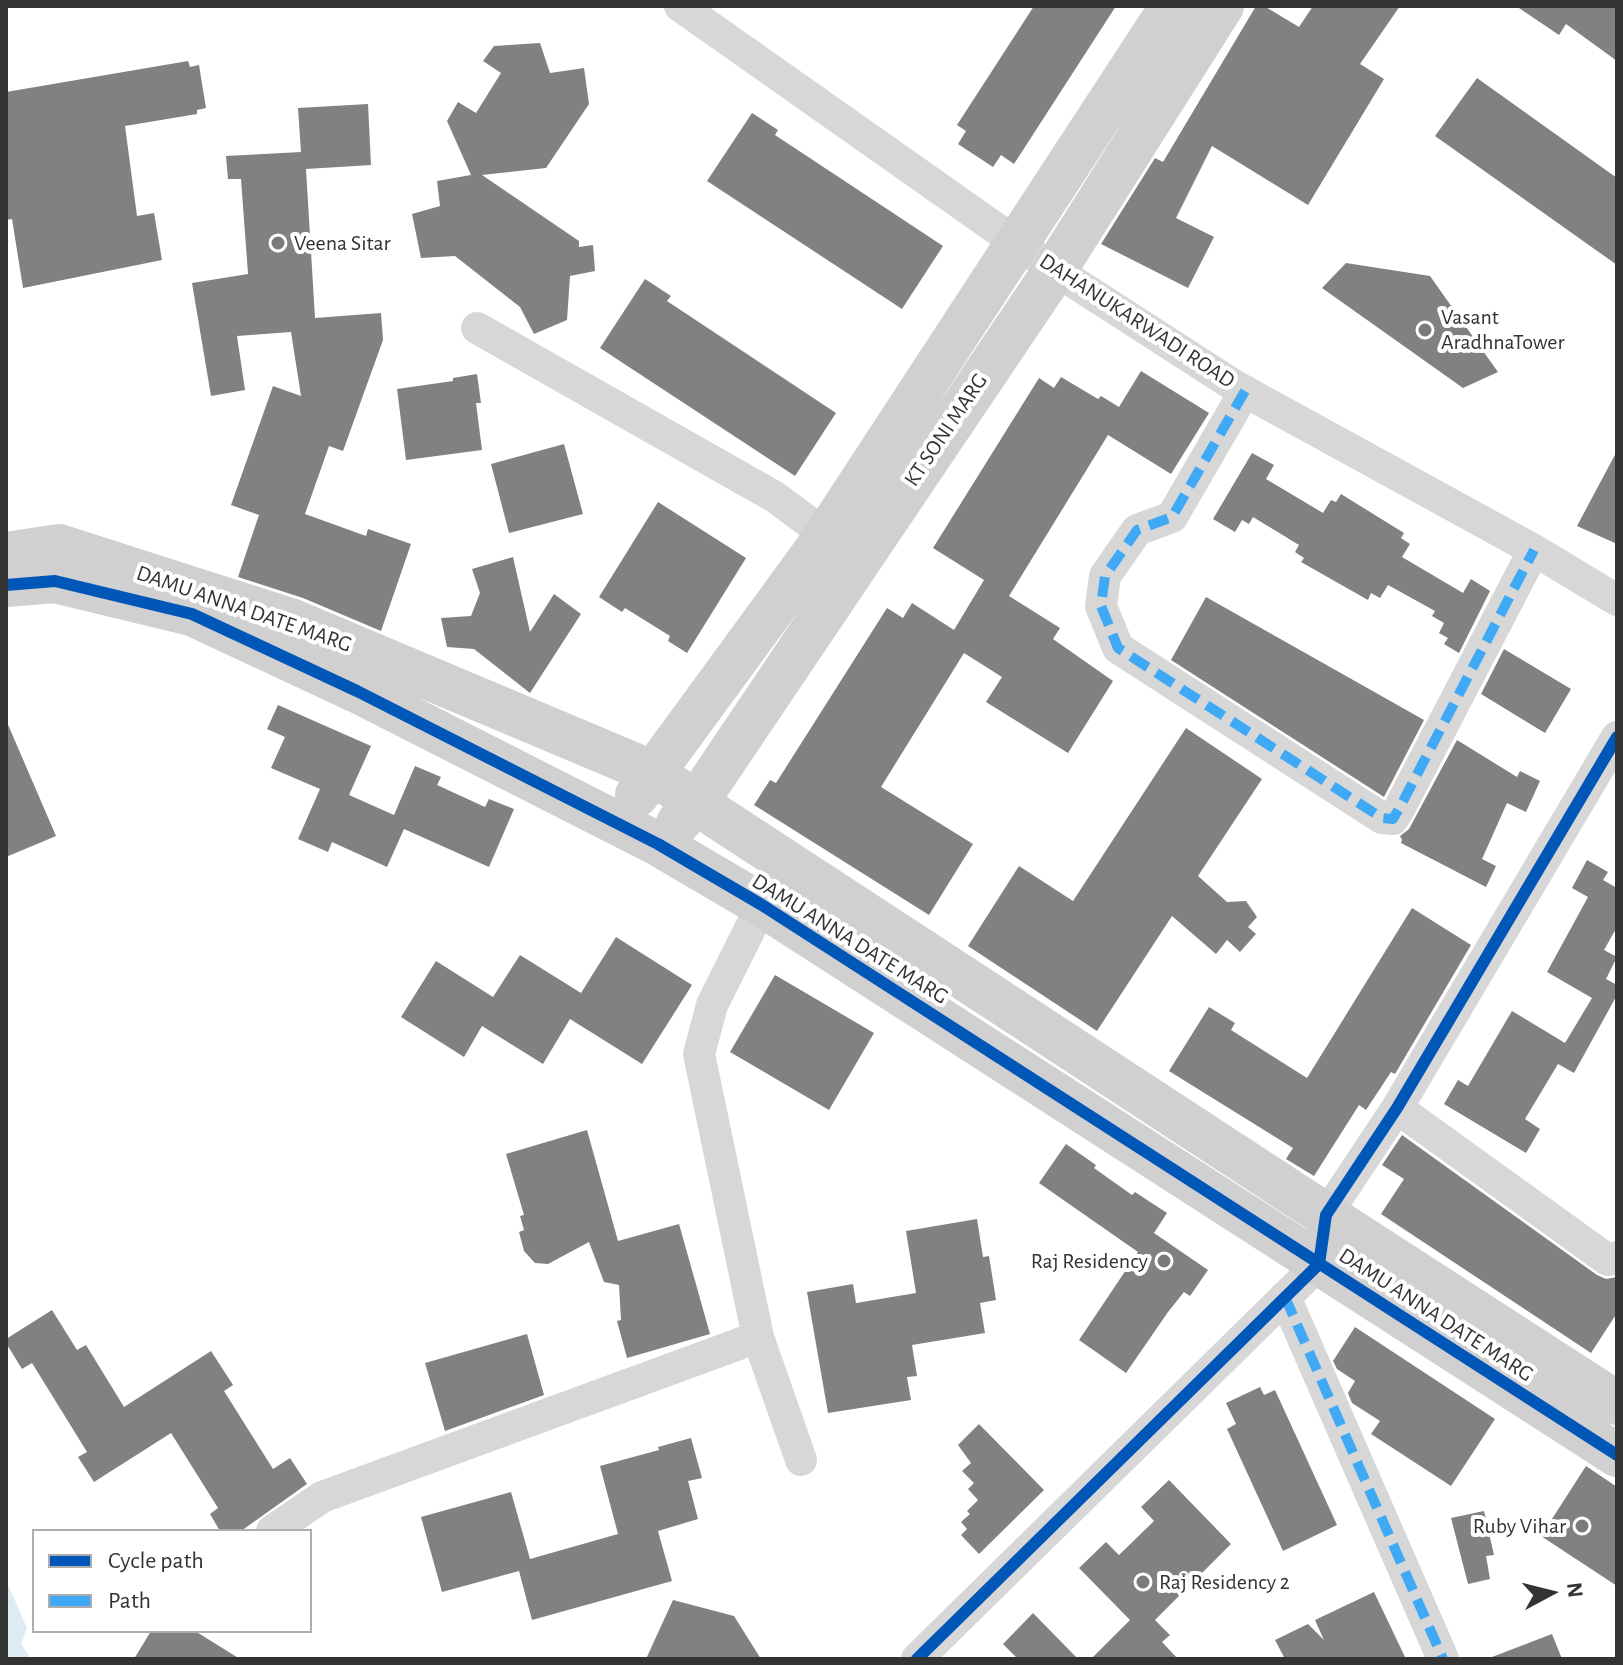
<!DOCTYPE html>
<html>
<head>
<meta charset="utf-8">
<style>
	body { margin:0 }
	#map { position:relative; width:1623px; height:1665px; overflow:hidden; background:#fff; font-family:"Alegreya Sans",sans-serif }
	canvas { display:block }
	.frame { position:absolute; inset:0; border:8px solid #333; pointer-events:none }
	.legend { position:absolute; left:32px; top:1529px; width:280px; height:104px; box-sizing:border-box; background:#fff; border:2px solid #adadad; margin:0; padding:10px 14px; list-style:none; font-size:24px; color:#333 }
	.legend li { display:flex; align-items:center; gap:16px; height:40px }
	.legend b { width:40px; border:2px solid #adadad }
	.north { position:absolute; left:1511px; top:1553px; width:80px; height:80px; -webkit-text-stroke:6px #fff; paint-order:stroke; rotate:83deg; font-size:22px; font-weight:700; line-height:32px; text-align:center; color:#333 }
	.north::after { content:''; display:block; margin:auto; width:28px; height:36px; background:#333; clip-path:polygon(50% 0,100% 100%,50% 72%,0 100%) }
</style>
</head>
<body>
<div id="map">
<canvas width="1623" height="1665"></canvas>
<div class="frame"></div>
<ul class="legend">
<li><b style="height:10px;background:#0057b8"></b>Cycle path</li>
<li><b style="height:10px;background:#3fa9f5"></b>Path</li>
</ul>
<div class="north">N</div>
</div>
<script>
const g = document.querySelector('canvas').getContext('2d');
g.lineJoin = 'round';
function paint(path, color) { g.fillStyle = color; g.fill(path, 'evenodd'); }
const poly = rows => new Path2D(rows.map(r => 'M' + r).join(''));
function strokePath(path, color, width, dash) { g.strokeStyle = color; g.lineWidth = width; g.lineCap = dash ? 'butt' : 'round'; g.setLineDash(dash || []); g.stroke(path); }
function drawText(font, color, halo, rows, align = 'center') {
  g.font = font + ' "Alegreya Sans",sans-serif'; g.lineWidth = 8; g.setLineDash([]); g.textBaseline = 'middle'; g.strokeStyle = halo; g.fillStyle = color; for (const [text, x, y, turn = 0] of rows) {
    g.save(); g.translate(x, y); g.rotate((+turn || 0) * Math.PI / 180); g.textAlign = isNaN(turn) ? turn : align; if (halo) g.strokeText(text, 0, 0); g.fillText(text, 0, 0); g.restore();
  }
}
paint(poly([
	[6,1580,27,1628,21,1644,31,1659,6,1659]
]), '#ddebf3');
paint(poly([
	[1034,6,1116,6,1014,164,1001,155,993,167,958,144,966,131,957,125],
	[1256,6,1264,6,1299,27,1313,6,1400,6,1360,64,1384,79,1308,205,1212,146,1176,218,1214,237,1188,288,1101,244,1155,158,1163,162],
	[1516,6,1617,6,1617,61,1566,24,1559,35],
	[540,43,550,73,584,68,589,104,546,168,482,175,579,241,579,247,593,245,595,271,570,276,567,320,534,334,520,307,455,256,421,258,412,214,440,206,437,181,471,175,447,121,458,102,476,113,501,73,483,61,494,46],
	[188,61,190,67,199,65,206,108,197,110,197,114,125,126,137,216,154,213,162,260,23,288,12,219,6,220,6,92],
	[1477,78,1617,178,1617,265,1435,136],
	[368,104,371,165,306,169,315,318,381,313,383,340,343,451,329,446,305,514,366,536,368,529,411,544,381,631,303,598,238,577,259,515,231,505,273,386,301,396,291,332,237,336,245,390,211,396,192,283,248,274,241,179,228,179,226,156,301,152,298,108],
	[752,113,778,130,775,135,943,246,902,309,707,181],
	[1346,263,1430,276,1498,372,1463,388,1322,288],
	[645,279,671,296,667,301,836,413,795,476,600,348],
	[1141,371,1209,413,1171,474,1108,435,1009,596,1060,628,1053,639,1113,681,1068,753,986,702,1002,677,964,653,881,787,973,844,929,915,754,805,770,780,776,783,887,608,903,618,912,603,954,630,984,580,933,548,1039,378,1054,388,1061,377,1098,399,1101,396,1119,407],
	[477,374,481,403,476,403,482,450,406,460,397,389,453,381,453,378],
	[564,444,583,514,509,533,491,464],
	[1617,451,1617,544,1577,526],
	[1252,453,1274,465,1266,479,1323,513,1331,500,1336,502,1341,494,1404,533,1401,538,1410,544,1402,557,1463,593,1471,579,1490,591,1459,653,1444,644,1448,638,1439,633,1444,623,1432,616,1435,611,1388,585,1380,598,1371,593,1368,600,1301,562,1304,558,1295,552,1299,545,1253,517,1249,524,1242,520,1235,532,1213,519],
	[658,502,746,558,687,653,668,641,670,636,625,608,622,612,599,597],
	[513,557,530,632,554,594,581,614,530,693,474,649,447,647,441,618,471,616,480,593,472,569],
	[1206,597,1424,720,1384,797,1171,660],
	[1504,649,1571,689,1545,733,1481,694],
	[278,705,371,746,349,795,394,815,415,766,441,777,437,785,485,807,489,799,514,809,489,867,404,829,387,867,332,842,328,852,298,839,320,789,271,768,285,737,267,729],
	[6,720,56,836,6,857],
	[1186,728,1262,779,1198,876,1227,902,1246,901,1257,917,1248,927,1256,934,1240,952,1227,940,1216,954,1172,916,1097,1031,968,946,1019,866,1073,901],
	[1457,740,1517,777,1520,771,1540,781,1526,812,1507,803,1482,859,1496,866,1486,887,1401,843,1402,840,1400,836,1409,829],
	[1587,860,1608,872,1603,880,1617,888,1617,927,1604,950,1617,957,1606,979,1617,985,1617,995,1574,1073,1558,1064,1525,1119,1540,1129,1526,1153,1444,1104,1458,1080,1468,1086,1512,1011,1565,1043,1592,998,1547,972,1588,897,1572,888],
	[1412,908,1471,945,1395,1074,1391,1072,1366,1110,1359,1105,1314,1176,1286,1159,1293,1148,1169,1071,1209,1007,1235,1023,1231,1030,1307,1078],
	[616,937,692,985,642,1064,570,1019,543,1064,482,1026,464,1057,401,1017,436,961,493,997,520,955,581,993],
	[775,975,874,1033,829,1110,730,1052],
	[587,1130,618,1241,679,1224,710,1334,627,1358,617,1321,621,1320,619,1285,604,1282,589,1242,548,1264,535,1263,524,1251,519,1232,524,1230,520,1216,524,1215,506,1154],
	[1402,1135,1597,1275,1606,1279,1617,1277,1617,1313,1591,1353,1381,1214,1404,1179,1382,1165],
	[1066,1144,1096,1165,1094,1168,1132,1195,1135,1192,1167,1213,1154,1233,1208,1270,1190,1296,1184,1292,1168,1312,1126,1373,1079,1340,1138,1252,1039,1183],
	[977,1219,983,1257,989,1256,996,1300,980,1303,985,1333,912,1345,917,1376,907,1377,911,1400,828,1413,807,1292,853,1284,856,1303,916,1293,906,1231],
	[52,1310,77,1350,86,1345,124,1407,211,1351,233,1385,224,1391,273,1469,290,1458,307,1484,241,1531,220,1531,210,1514,218,1508,171,1433,94,1482,78,1457,87,1452,32,1363,22,1369,6,1343,6,1339],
	[1355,1327,1495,1419,1451,1486,1371,1434,1380,1421,1352,1403,1348,1393,1355,1381,1337,1369,1333,1361],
	[527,1334,544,1395,445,1431,425,1363],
	[1260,1387,1264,1395,1275,1390,1337,1525,1283,1551,1227,1429,1236,1424,1226,1403],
	[979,1424,1044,1490,979,1554,961,1535,967,1529,961,1522,970,1514,967,1511,978,1500,968,1489,974,1483,962,1471,971,1463,958,1445],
	[691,1438,702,1478,688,1481,698,1519,658,1531,672,1581,532,1620,519,1571,442,1592,421,1517,511,1492,530,1559,618,1534,600,1466,659,1450,658,1447],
	[1586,1466,1617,1487,1617,1586,1541,1536],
	[1169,1480,1231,1544,1155,1620,1170,1635,1162,1642,1178,1659,1091,1659,1130,1620,1079,1568,1106,1542,1119,1555,1154,1521,1141,1507],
	[1484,1511,1494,1555,1486,1556,1490,1579,1468,1584,1451,1518],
	[1374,1592,1406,1659,1285,1659,1275,1640,1308,1624,1324,1640,1315,1620],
	[673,1600,734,1616,761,1659,646,1659],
	[1033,1613,1078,1659,1018,1659,1003,1644],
	[151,1631,195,1631,240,1659,134,1659],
	[1552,1634,1562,1659,1492,1659,1492,1657]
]), '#818181');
strokePath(poly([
	[680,6,1055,270,1235,386,1534,550,1617,600],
	[477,328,775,497,826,535],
	[1245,391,1172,517,1137,530,1105,576,1101,606,1118,648,1382,818,1393,819,1400,807,1534,550],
	[762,905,712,1005,699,1054,758,1337,801,1460],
	[1397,1108,1608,1260,1617,1257],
	[1285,1297,1443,1659],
	[272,1531,322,1497,758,1337],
	[917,1659,1319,1264,1326,1215,1397,1108,1617,737]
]), '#d7d7d7', 32);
strokePath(poly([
	[6,554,59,546,293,621,654,773,696,803,1326,1215,1617,1403],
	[6,585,55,581,192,614,357,691,658,844,762,905,1617,1455],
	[637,795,819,546,1172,6],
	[678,823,696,803,1055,270,1222,6]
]), '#d0d0d0', 44);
strokePath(poly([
	[1245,391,1172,517,1137,530,1105,576,1101,606,1118,648,1382,818,1393,819,1400,807,1534,550],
	[1285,1297,1443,1659]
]), '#3fa9f5', 10, [20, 10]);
strokePath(poly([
	[6,585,55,581,192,614,357,691,658,844,762,905,1617,1455],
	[917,1659,1319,1264,1326,1215,1397,1108,1617,737]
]), '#0057b8', 12);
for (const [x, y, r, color] of [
	[278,243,8,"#7a7a7a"],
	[1425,330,8,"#7a7a7a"],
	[1164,1261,8,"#7a7a7a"],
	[1582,1526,8,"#7a7a7a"],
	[1143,1582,8,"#7a7a7a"]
]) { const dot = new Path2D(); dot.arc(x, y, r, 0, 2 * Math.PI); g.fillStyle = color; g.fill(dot); strokePath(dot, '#fff', 3); }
drawText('22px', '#333', '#fff', [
	["Veena Sitar",294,243],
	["Vasant",1441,317],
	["AradhnaTower",1441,342],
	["Raj Residency",1148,1261,"right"],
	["Ruby Vihar",1566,1526,"right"],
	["Raj Residency 2",1159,1582]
], 'left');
drawText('22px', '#333', '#fff', [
	["DAHANUKARWADI ROAD",1137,321,33],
	["KT SONI MARG",946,430,-56],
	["DAMU ANNA DATE MARG",244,609,19],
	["DAMU ANNA DATE MARG",850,939,32],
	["DAMU ANNA DATE MARG",1436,1315,33]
]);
</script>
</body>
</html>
